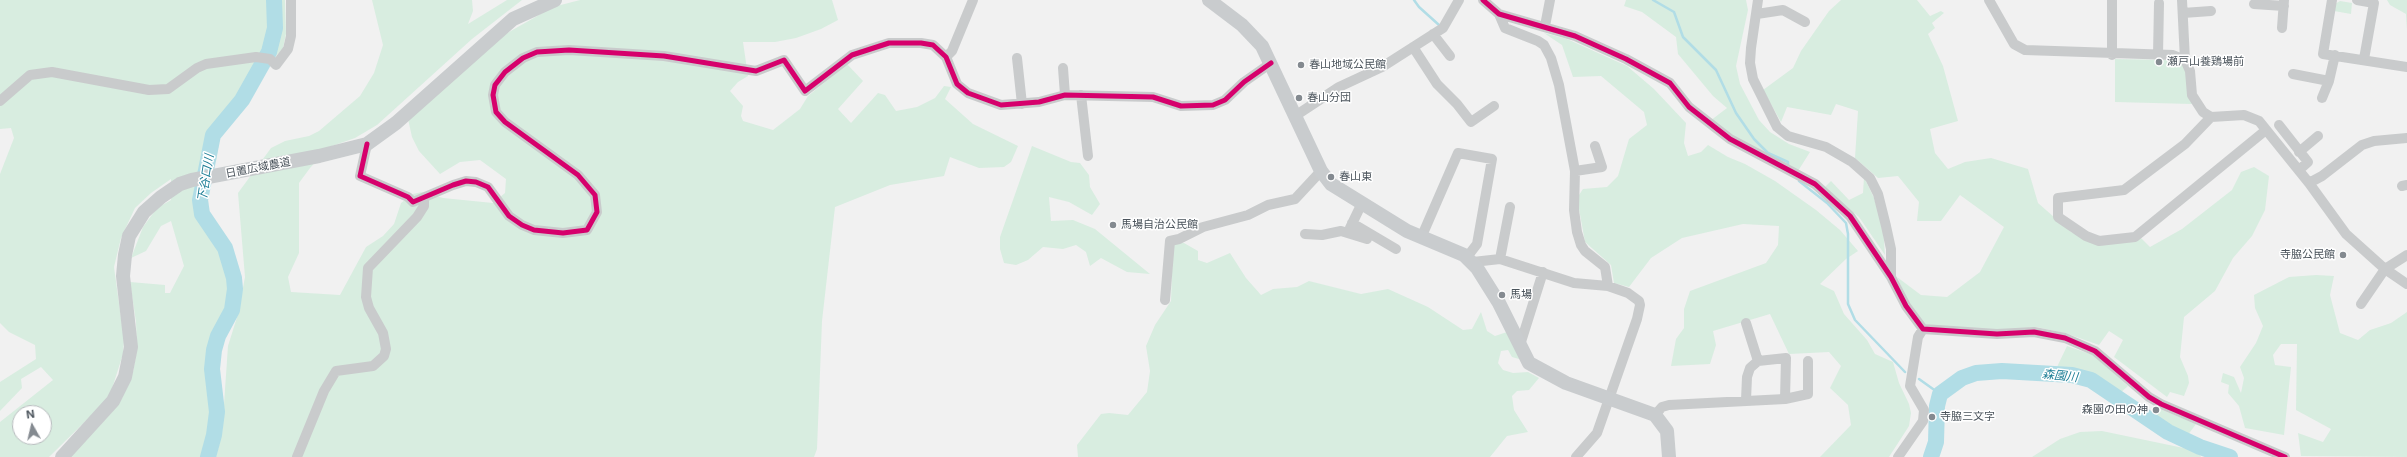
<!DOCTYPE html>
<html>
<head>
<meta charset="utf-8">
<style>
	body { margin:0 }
	#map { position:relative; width:2407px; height:457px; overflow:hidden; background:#f1f1f1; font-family:Inter,sans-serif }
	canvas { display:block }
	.north { position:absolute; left:12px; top:405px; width:40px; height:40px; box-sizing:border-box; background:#fff; border:1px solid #b7babd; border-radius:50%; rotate:352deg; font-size:11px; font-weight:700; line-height:16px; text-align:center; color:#4a535b }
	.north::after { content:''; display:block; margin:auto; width:14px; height:18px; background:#848a90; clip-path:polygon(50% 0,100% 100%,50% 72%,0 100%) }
</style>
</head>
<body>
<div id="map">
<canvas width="2407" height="457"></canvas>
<div class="north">N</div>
</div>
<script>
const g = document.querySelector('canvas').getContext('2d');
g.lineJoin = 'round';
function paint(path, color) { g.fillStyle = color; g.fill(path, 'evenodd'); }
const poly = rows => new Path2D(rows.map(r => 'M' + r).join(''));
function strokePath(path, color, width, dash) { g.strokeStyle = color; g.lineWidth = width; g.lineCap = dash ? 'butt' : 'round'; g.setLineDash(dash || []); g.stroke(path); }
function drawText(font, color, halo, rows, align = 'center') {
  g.font = font + ' Inter,"Noto Sans JP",sans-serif'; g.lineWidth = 3; g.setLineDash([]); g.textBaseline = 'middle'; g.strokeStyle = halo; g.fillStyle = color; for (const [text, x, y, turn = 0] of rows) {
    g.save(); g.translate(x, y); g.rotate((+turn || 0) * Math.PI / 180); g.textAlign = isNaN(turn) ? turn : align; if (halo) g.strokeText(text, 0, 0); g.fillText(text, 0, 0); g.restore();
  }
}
paint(poly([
	[0,0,285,0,286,34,283,48,265,69,220,137,216,161,196,190,198,214,223,258,230,293,224,312,211,334,208,360,210,423,202,457,69,457,111,413,122,398,133,372,137,350,136,322,130,282,165,285,165,293,170,293,184,266,171,221,161,226,146,251,131,258,143,227,157,208,171,200,171,179,151,193,135,208,121,238,114,267,124,340,123,354,109,398,49,457,0,457,0,422,53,380,41,367,21,379,22,388,0,411,0,382,36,359,35,345,9,332,0,323,0,174,14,138,11,128,0,129],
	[20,413,44,413,44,437,20,437],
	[372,0,472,0,473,11,468,24,507,0,522,0,472,39,377,125,355,138,329,147,310,168,299,183,299,253,288,277,291,292,340,295,366,247,383,236,394,224,401,203,413,194,422,192,443,198,493,203,505,193,506,179,480,160,460,162,440,174,419,151,412,137,408,119,495,40,553,7,580,0,832,0,838,20,821,29,796,38,775,42,743,42,748,76,738,82,730,91,743,106,741,116,743,121,773,130,800,109,808,96,847,64,863,81,838,109,851,123,878,93,885,95,896,111,917,107,935,98,944,86,951,87,945,99,973,124,1018,146,1011,162,1004,167,979,168,950,157,944,176,890,185,835,207,822,321,817,449,814,457,216,457,222,433,228,346,238,314,245,277,238,193,271,148,285,141,309,136,319,131,360,96,374,73,383,45],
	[1626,0,1746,0,1748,10,1736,66,1740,84,1759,120,1770,132,1789,144,1810,152,1798,171,1706,124,1727,108,1713,96,1678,54,1676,37,1642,12,1624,6],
	[1841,0,1917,0,1930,16,1941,11,1944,13,1932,23,1935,28,1928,34,1943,66,1958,121,1930,129,1935,153,1948,169,1965,162,1991,158,2028,169,2038,203,2071,232,2097,244,2141,238,2150,247,2182,229,2232,190,2241,172,2254,167,2269,176,2265,210,2252,236,2233,258,2215,291,2184,317,2180,357,2188,376,2189,383,2184,396,2170,392,2167,397,2114,357,2123,340,2109,331,2099,345,2065,333,2036,327,1987,333,1925,324,1910,306,1897,277,1921,295,1947,297,1980,272,2004,227,1960,195,1941,221,1917,221,1919,202,1898,176,1878,178,1855,158,1858,111,1836,104,1831,115,1787,107,1781,122,1763,90,1793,68,1801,51,1829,11],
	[2387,0,2407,0,2407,30,2406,14,2390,5],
	[2340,1,2352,3,2351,14,2334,11,2335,4],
	[1544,33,1567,39,1627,66,1654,89,1686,123,1684,143,1688,156,1701,152,1708,145,1728,157,1745,164,1775,181,1816,210,1840,230,1858,251,1846,259,1820,284,1834,291,1844,314,1867,340,1875,354,1893,362,1899,383,1909,404,1911,413,1909,426,1889,457,1820,457,1851,425,1848,405,1830,388,1841,366,1829,352,1789,354,1770,314,1713,331,1716,345,1710,364,1671,366,1676,339,1684,328,1684,309,1690,291,1766,263,1778,245,1779,226,1743,224,1682,238,1651,258,1629,287,1614,283,1611,265,1585,242,1577,198,1583,189,1607,187,1618,176,1629,139,1647,125,1644,112,1601,76,1573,77,1562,45],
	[2115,59,2172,60,2186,65,2192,104,2115,102],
	[1032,146,1071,162,1080,163,1089,175,1090,187,1100,204,1092,215,1069,202,1049,197,1051,221,1073,220,1095,229,1150,274,1127,272,1101,258,1090,266,1086,252,1076,245,1063,249,1043,247,1028,260,1016,265,1004,263,1000,249,1000,237],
	[1864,177,1874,198,1883,227,1885,255,1859,217,1824,188,1831,181,1849,200,1863,193],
	[1173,243,1184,243,1198,251,1198,260,1207,263,1230,253,1246,278,1261,295,1273,289,1297,287,1309,281,1361,294,1388,289,1428,307,1463,330,1472,329,1481,312,1487,331,1495,336,1507,332,1520,355,1519,359,1512,357,1508,350,1501,351,1498,363,1503,370,1513,373,1528,372,1539,378,1529,390,1517,391,1512,396,1514,410,1528,432,1507,436,1490,457,1078,457,1077,445,1101,414,1109,413,1128,415,1147,392,1150,371,1146,346,1155,325,1171,301],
	[2316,275,2334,276,2330,295,2340,333,2358,340,2370,330,2391,323,2407,312,2407,457,2301,456,2298,433,2323,442,2331,429,2296,410,2297,344,2281,344,2273,355,2275,365,2291,367,2284,435,2245,428,2239,406,2228,393,2229,385,2221,382,2223,373,2234,377,2241,393,2244,378,2240,367,2256,343,2263,326,2255,308,2254,295,2289,277],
	[2067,346,2093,355,2128,386,2119,394,2086,373,2057,367],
	[2160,409,2196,424,2187,436,2154,419],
	[2102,431,2198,451,2201,457,2032,457,2060,439,2080,432]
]), '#d8ede0');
strokePath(poly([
	[1414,0,1419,7,1439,25],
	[1653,0,1674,12,1683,37,1716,70,1736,113,1754,139,1768,153,1788,162,1788,166],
	[1799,181,1827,203,1846,223,1848,234,1848,304,1855,320,1905,372],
	[1919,379,1940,394]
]), '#b1dde6', 2.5);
strokePath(poly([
	[208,457,214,435,217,412,212,369,214,350,218,336,232,310,235,289,234,278,225,248,202,214,200,200,213,135,242,100,269,52,275,28,274,0],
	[1931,457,1936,442,1937,406,1940,394,1962,378,1976,373,2002,371,2072,375,2091,380,2168,432,2200,447,2230,457]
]), '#b1dde6', 16);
strokePath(poly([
	[1483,0,1499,14,1575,36,1626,59,1670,83,1689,107,1730,139,1815,184,1850,216,1891,277,1906,306,1923,329,1997,334,2034,332,2065,338,2095,351,2149,397,2161,404,2285,457],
	[1758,0,1751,48,1750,63,1753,79,1777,127,1788,136,1826,147,1852,162,1870,178,1878,194,1886,226,1891,249,1891,277],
	[1989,0,2014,44,2025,50,2173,55,2185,60,2190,71,2192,95,2203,112,2211,117,2244,115,2259,121,2309,183,2322,176,2362,145,2374,141,2407,138],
	[2112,0,2112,55],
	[2182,0,2185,60],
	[2332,0,2323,54,2407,67],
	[2357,0,2374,3,2364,59],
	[2254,4,2284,6],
	[2183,13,2211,11],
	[1499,14,1505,28,1538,41,1544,45,1551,58,1559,85,1575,171,1574,210,1577,232,1581,245,1585,251,1605,267,1608,286],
	[1757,14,1783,10,1805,22],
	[1545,26,1550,0],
	[2282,28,2284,0],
	[1433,34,1450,56],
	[1413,47,1437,84,1457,104,1471,122,1494,106],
	[2158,55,2159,3],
	[946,57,952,51,973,0],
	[1017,58,1022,104],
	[1063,68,1065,95],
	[2293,74,2329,81],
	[1081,95,1088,156],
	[2322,98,2329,81,2335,55],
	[0,101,30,75,52,72,149,90,168,89,197,68,206,64,256,57,270,59,276,65,288,49,291,36,291,0],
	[1295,116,1339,87,1382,67,1443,28,1459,0],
	[2211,117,2185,144,2124,190,2058,198,2058,217,2086,236,2099,241,2135,237,2266,130],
	[2279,125,2308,162,2299,170],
	[367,144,360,176,408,197,413,202,453,185,466,181,476,182,488,187,509,216,522,225,534,230,563,233,587,230,597,212,595,195,578,175,505,122,496,112,493,95,495,85,505,72,523,58,537,52,569,50,664,56,756,71,784,60,805,91,852,55,889,43,921,43,933,45,946,57,957,84,968,93,1001,105,1039,102,1065,95,1153,97,1181,106,1213,105,1225,100,1244,82,1271,63],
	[2299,152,2318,136],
	[1575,171,1602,167,1595,146],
	[2309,183,2346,234,2385,269,2407,284],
	[2402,186,2407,185],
	[1352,223,1396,249],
	[1350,228,1362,203],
	[1305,234,1322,235,1341,231,1367,239],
	[1421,238,1458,153,1492,159,1477,244,1467,257],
	[1500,259,1510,207],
	[1473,262,1500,259,1574,283,1608,286,1628,293,1639,301,1640,305,1637,319,1597,433,1576,457],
	[1165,300,1170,241,1179,239,1203,227,1248,215,1268,205,1295,199,1321,171],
	[2361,304,2385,269,2407,255],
	[1520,345,1543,272],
	[1758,361,1786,358,1785,399],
	[1746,400,1747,377,1750,368,1758,361,1746,323],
	[1655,415,1662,407,1669,405,1785,399,1808,394,1808,361],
	[297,457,324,391,336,371,373,366,384,356,386,349,383,333,369,308,366,297,368,268,417,217,424,206,424,199],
	[1898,457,1923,421,1924,410,1910,386,1918,337,1923,329]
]), '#c9cbcc', 10);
strokePath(poly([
	[1209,0,1242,25,1262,46,1321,171,1331,184,1407,231,1464,255,1477,268,1499,303,1529,363,1566,383,1655,415,1667,431,1669,457],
	[62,457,113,401,125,377,131,347,123,276,125,255,129,236,144,212,161,197,180,184,192,180,319,156,367,144,396,123,513,19,555,0]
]), '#c9ccce', 14);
strokePath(poly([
	[1483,0,1499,14,1575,36,1626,59,1670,83,1689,107,1730,139,1815,184,1850,216,1891,277,1906,306,1923,329,1997,334,2034,332,2065,338,2095,351,2149,397,2161,404,2285,457],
	[367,144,360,176,408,197,413,202,453,185,466,181,476,182,488,187,509,216,522,225,534,230,563,233,587,230,597,212,595,195,578,175,505,122,496,112,493,95,495,85,505,72,523,58,537,52,569,50,664,56,756,71,784,60,805,91,852,55,889,43,921,43,933,45,946,57,957,84,968,93,1001,105,1039,102,1065,95,1153,97,1181,106,1213,105,1225,100,1244,82,1271,63]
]), '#d6006c', 5);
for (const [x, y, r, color] of [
	[2159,62,4,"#848a90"],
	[1301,65,4,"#848a90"],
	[1299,98,4,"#848a90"],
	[1331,177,4,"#848a90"],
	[1113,225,4,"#848a90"],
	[2343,255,4,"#848a90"],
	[1502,295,4,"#848a90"],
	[2156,410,4,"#848a90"],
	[1932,417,4,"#848a90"]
]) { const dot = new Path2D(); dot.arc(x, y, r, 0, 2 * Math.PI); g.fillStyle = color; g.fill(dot); strokePath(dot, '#fff', 1.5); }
drawText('11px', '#4a535b', '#fff', [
	["瀬戸山養鶏場前",2167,62],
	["春山地域公民館",1309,65],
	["春山分団",1307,98],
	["春山東",1339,177],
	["馬場自治公民館",1121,225],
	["寺脇公民館",2335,255,"right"],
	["馬場",1510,295],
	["森園の田の神",2148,410,"right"],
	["寺脇三文字",1940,417]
], 'left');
drawText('11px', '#4a535b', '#fff', [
	["日置広域農道",258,168,-11]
]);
drawText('italic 12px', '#1c7d95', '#fff', [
	["下谷口川",206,178,-81],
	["森園川",2060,376,6]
]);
</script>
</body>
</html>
